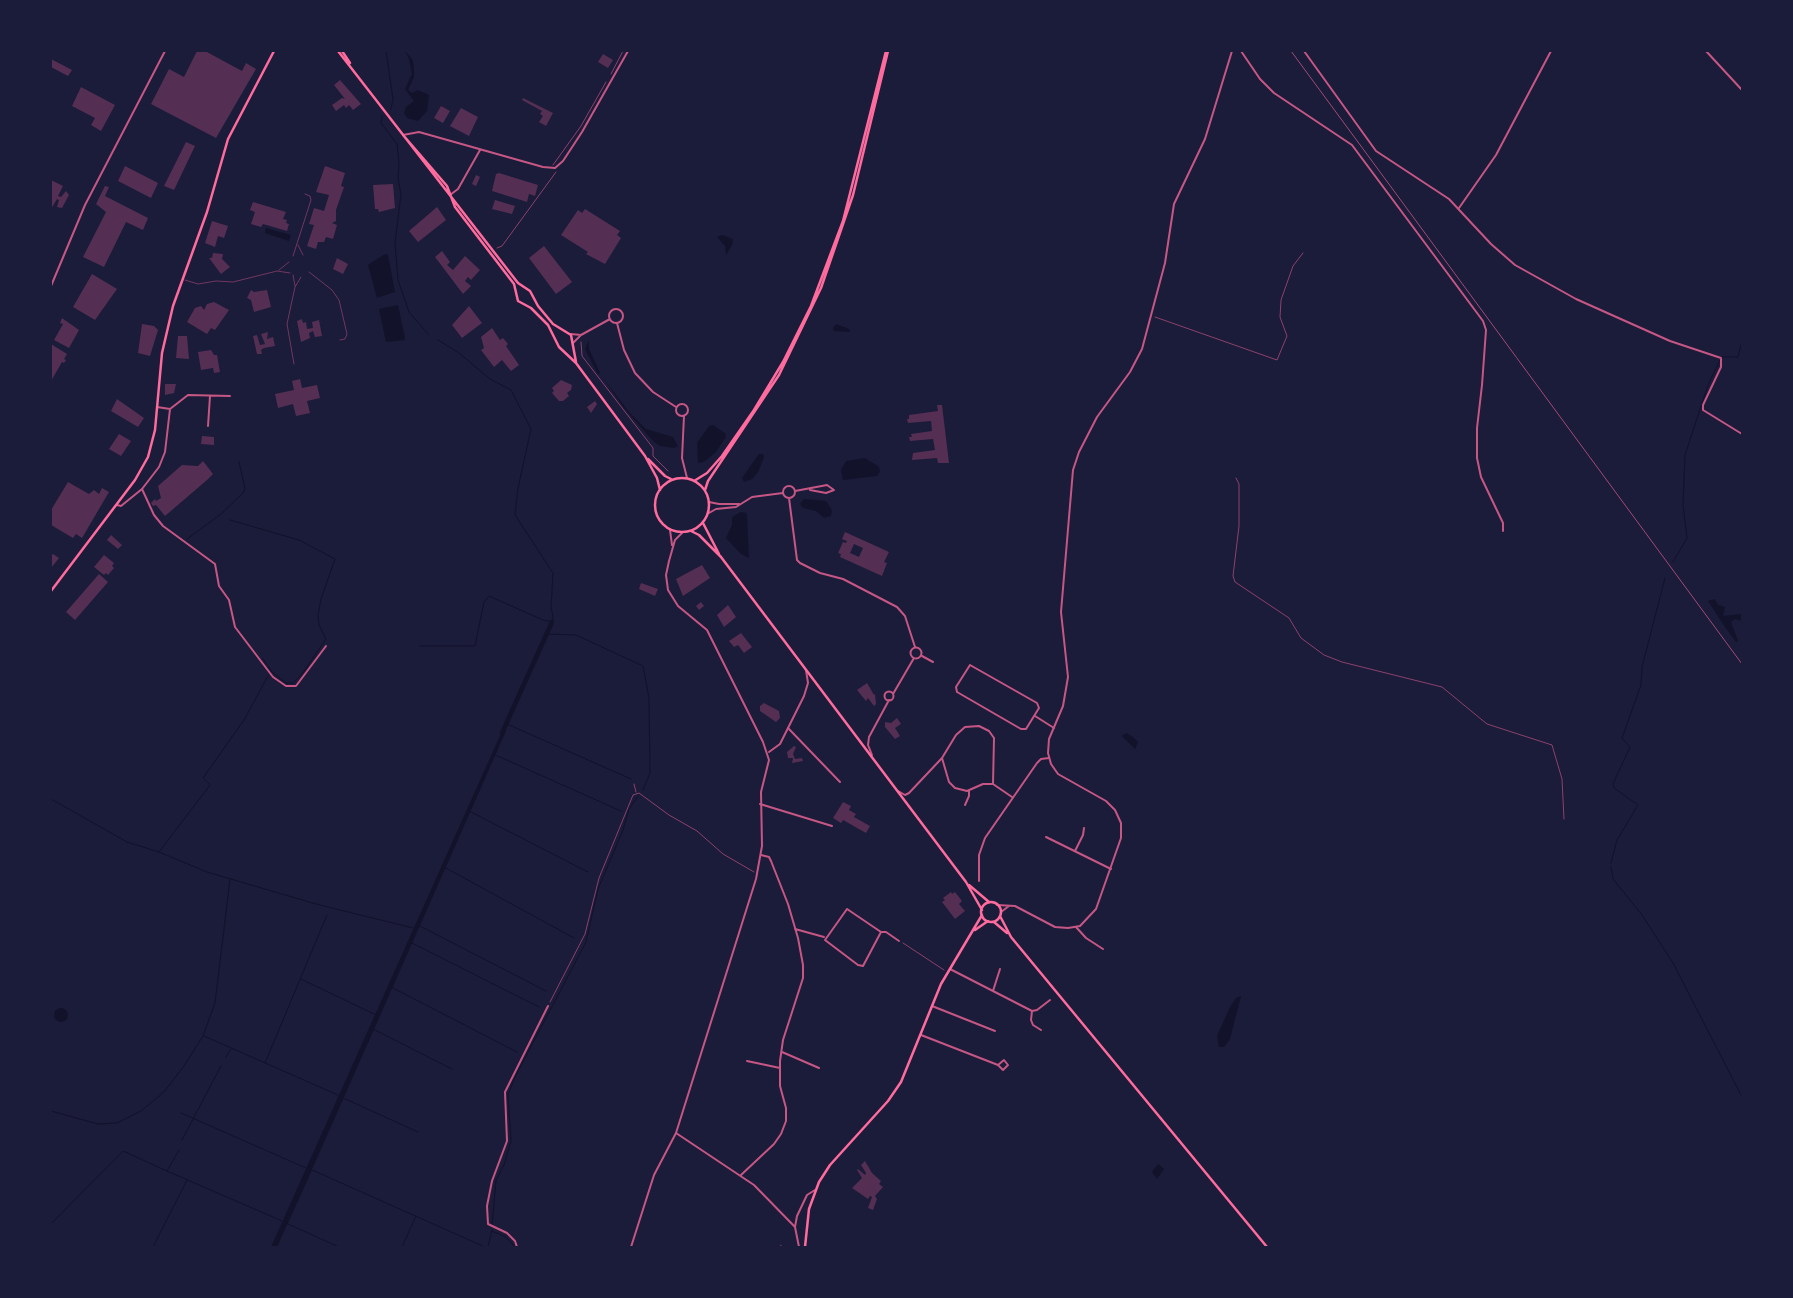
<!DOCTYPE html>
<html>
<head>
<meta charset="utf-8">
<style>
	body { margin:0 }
	#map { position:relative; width:1793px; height:1298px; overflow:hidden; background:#1b1b3a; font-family:"Nunito Sans",sans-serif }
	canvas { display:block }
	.frame { position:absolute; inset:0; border:52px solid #1b1b3a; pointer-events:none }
</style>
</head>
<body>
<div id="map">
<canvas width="1793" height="1298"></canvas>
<div class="frame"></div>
</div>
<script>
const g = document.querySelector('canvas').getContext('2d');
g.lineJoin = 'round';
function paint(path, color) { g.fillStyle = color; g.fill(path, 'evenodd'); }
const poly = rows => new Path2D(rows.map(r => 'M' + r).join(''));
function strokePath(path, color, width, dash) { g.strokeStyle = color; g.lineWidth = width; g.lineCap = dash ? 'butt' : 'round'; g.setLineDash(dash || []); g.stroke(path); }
paint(poly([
	[405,51,412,59,414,66,414,77,408,90,412,93,418,90,429,95,427,111,418,121,407,118,404,113,406,107,414,101,405,89,412,74,409,59],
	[266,228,291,235,289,241,265,233],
	[722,235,733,239,732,245,726,255,725,246,717,237],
	[385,254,388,255,395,292,377,298,368,265],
	[398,305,405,338,405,340,386,342,379,309],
	[836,324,849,329,850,332,834,331,833,328],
	[589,340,589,349,600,373,598,374,585,349],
	[603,378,629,412,646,429,673,437,678,446,674,448,660,446,653,441,624,408],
	[713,425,726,434,726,437,716,452,704,462,698,463,697,443,709,426],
	[759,454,763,454,764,457,758,472,752,479,744,482,742,478],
	[865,458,879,467,880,471,877,476,843,480,841,470,846,461],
	[804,499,826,501,832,510,831,516,824,518,816,511,803,508,800,504],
	[741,512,746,513,747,515,749,558,741,554,726,538,732,525,732,517],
	[1715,599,1718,605,1725,607,1723,616,1742,614,1742,621,1735,619,1731,622,1738,641,1736,642,1725,627,1708,601],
	[503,729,506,731,302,1192,277,1247,271,1247],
	[1126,733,1133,737,1138,742,1135,749,1122,736],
	[1241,996,1230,1039,1224,1047,1219,1047,1217,1036,1230,1007,1236,998],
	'54 1015a7 7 0 1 1 14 0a7 7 0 1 1-14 0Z',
	[1158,1164,1164,1169,1157,1179,1152,1172]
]), '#12122b');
strokePath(poly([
	[386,51,393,99,391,109],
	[382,116,381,123,397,144,399,163,398,179,401,194,395,243,398,280,409,312,429,335],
	[1722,357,1738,357,1742,341],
	[230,520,299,540,335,559,321,599,318,615,319,625,326,639,302,674,293,683,286,683,272,672,263,659],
	[187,539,221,514,243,493,245,489,239,462],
	[1673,562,1687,538,1683,505,1685,455,1708,385,1720,360],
	[546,634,576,635,643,666,649,698,650,773,643,790],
	[420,646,475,646,484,602,489,596,543,620,552,622,553,616,551,608,553,573,515,515,518,488,531,429,511,390,490,379,459,353,438,340],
	[507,724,631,779],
	[493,754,621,811],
	[51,799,127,842,159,852,207,872,316,904,413,928],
	[469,811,588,872],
	[159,852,210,785,203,778,244,720,268,676],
	[1611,863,1617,840,1638,805,1614,788,1613,784,1630,747,1622,738,1641,685,1642,667,1665,578],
	[444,867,574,938],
	[1611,867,1613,879,1642,915,1673,963,1742,1097],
	[418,925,546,991],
	[410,942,539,1007],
	[301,979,376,1015],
	[391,987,517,1052],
	[373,1029,452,1069],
	[204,1036,338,1095],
	[226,1057,231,1049],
	[265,1063,327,915],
	[341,1097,418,1132],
	[51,1111,98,1124,117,1123,141,1111,164,1092,184,1066,203,1036,215,1003,230,879],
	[181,1113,306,1168],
	[182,1140,221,1066],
	[179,1150,167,1171,282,1221],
	[310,1169,485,1247],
	[51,1224,123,1151,167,1171],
	[288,1224,339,1247],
	[492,1225,496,1180,504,1165,511,1141,508,1095,515,1077,586,942,598,889,623,830,629,809,638,796],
	[492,1231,506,1237,515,1247],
	[153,1247,187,1180],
	[402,1247,416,1216],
	[488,1247,492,1230]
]), '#12122b', 1);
strokePath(poly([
	[502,733,552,622]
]), '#12122b', 4.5);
paint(poly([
	[197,51,205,51,242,71,246,63,256,69,216,138,151,104,169,69,184,77],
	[603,54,613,60,608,68,598,62],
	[51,59,72,70,68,76,51,67],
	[340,80,361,104,353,110,349,105,346,108,344,105,336,111,332,105,342,98,345,99,334,85],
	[81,87,115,105,101,131,91,125,95,118,72,106],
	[523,98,553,113,546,126,539,122,543,116,540,114,542,111,522,100],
	[441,106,450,111,443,123,434,118],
	[461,108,478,117,469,136,450,126],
	[186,142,195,146,174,190,164,186],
	[125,166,158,183,151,198,118,181],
	[325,166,345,173,341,186,344,187,336,210,336,221,332,223,337,225,333,239,326,237,324,242,318,242,316,249,307,246,314,225,309,224,314,208,324,211,329,195,316,192],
	[499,173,538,185,535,196,529,194,527,202,492,191,496,174],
	[476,175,480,177,476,186,472,184],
	[51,180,63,186,58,196,61,197,66,191,69,195,62,208,57,207,59,200,57,199,51,209],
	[393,184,395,208,379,212,378,209,375,209,373,185],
	[105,186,109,187,105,196,148,218,143,230,126,222,104,267,83,257,106,212,96,204],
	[495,200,515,206,512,214,492,209],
	[253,202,286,212,283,219,287,220,286,223,289,224,287,231,263,224,261,227,251,224,255,212,250,210],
	[437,207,446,220,418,242,409,231],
	[585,209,620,231,617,235,621,238,605,264,586,254,588,252,561,235,578,210,582,213],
	[212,221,228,226,224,238,218,236,215,247,205,243],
	[544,246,572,282,556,294,529,258],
	[442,251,450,262,447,265,453,270,465,256,480,270,471,280,468,277,465,281,471,286,463,294,435,257],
	[213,253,223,254,222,259,230,267,221,274,209,258,212,258],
	[337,258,348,264,343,274,333,269],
	[92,274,117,289,95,320,73,307],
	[251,290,254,292,267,290,271,307,254,312,251,300,247,298],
	[214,302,229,310,215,330,211,328,207,334,187,322,195,308,201,306,204,310,207,304],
	[469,306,482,323,462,338,452,325],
	[62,318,79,330,69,348,54,340,63,324,60,323],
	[302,319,303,323,306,322,307,329,313,328,312,322,319,320,322,336,315,337,313,331,309,333,310,338,301,342,297,321],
	[142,324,154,326,158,330,150,356,138,353],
	[492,328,500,340,503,338,508,344,506,346,519,365,511,371,502,360,494,367,481,350,484,348,481,337],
	[268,332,267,339,273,337,275,346,264,348,261,350,262,354,257,354,253,336,257,335,260,345,265,344,261,334],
	[178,336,187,336,189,359,176,358],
	[51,344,67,354,64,359,66,360,64,363,62,362,51,381],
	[211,350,214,355,217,355,220,372,214,373,213,368,201,370,198,352],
	[300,379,302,388,317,385,320,398,307,401,310,413,296,416,293,404,278,408,275,394,294,390,292,381],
	[561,380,572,385,571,390,567,393,569,396,563,401,559,401,552,393,554,391,552,388],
	[165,384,176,384,174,393,165,395],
	[117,399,144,418,138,427,111,411],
	[595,401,597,404,591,413,587,407],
	[937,405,942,405,949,463,938,463,937,458,912,460,913,453,935,450,933,439,910,441,909,437,912,437,911,434,932,431,931,421,908,423,907,419,909,419,909,415,938,411],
	[119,434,131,441,121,456,109,449],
	[202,436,214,437,214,445,201,444],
	[203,461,213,474,207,480,165,516,156,505,153,506,151,503,155,499,156,501,161,498,158,486,182,465,198,466],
	[68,482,89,494,94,490,99,494,102,488,109,492,82,538,76,534,73,538,51,525,51,510],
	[845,532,889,552,884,562,887,563,882,576,840,557,841,554,838,553,843,542,846,543,847,541,842,539],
	[854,544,863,548,859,557,850,553],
	[111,535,122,545,118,549,107,540],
	[53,554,59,558,51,568,51,556],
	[104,555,114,563,112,566,114,568,108,575,106,573,104,575,94,567],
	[702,565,710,578,683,596,676,579],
	[99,574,108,582,75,620,66,612],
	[641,583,658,589,655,596,639,589],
	[701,602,704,606,699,610,696,606],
	[728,605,736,617,724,627,717,615],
	[741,633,752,647,744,653,738,645,734,647,729,641],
	[867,683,874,695,875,694,876,704,874,706,868,698,866,701,857,690],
	[764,703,779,711,780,718,776,722,760,711,760,706],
	[897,718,901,724,895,728,900,736,895,739,885,727,885,722,891,723],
	[794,746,796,747,793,754,795,759,802,758,803,761,792,763,793,758,788,758,787,752],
	[843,802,851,806,849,810,856,814,854,817,870,826,866,833,843,820,841,823,833,818],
	[951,892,952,894,955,892,962,901,959,904,965,911,955,919,942,902,945,900,943,898],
	[865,1161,872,1173,881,1181,879,1184,883,1187,875,1196,877,1199,873,1210,868,1208,872,1197,870,1196,868,1199,852,1188,862,1178,857,1170,858,1169,865,1175,866,1173,861,1165]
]), '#542f53');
strokePath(poly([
	[611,74,623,51],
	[553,165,581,126,606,82],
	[497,248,502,246,556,172],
	[1155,317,1277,360,1287,336,1280,317,1281,300,1293,266,1303,253],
	[581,342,582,356,653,448,653,456,668,471],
	[1236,478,1239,484,1239,526,1233,576,1235,582,1289,618,1301,638,1324,655,1342,662,1442,687,1487,724,1552,745,1562,779,1564,819],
	[634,784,636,792],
	[903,943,944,970],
	[550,1002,585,934,599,878,633,795,639,793,669,815,697,831,723,854,754,872]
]), '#ff6b9d', 0.5);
strokePath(poly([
	[298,245,303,255],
	[293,256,311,200,310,196,305,194],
	[279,270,289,262],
	[309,272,332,290,339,300,347,334,345,339,340,340],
	[293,275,295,286],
	[185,280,198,284,216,281,233,282,277,271,290,273],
	[294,364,287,324,295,287,301,277],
	[780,1245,783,1247]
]), '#c65784', 0.5);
strokePath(poly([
	[1241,51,1260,79,1274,93,1352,145,1483,321,1486,330,1482,385,1477,428,1477,458,1481,477,1503,523,1503,531],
	[1304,51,1376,151,1449,199,1491,244,1515,265,1576,299,1670,341,1721,358,1721,367,1703,405,1703,410,1742,434],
	[1706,51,1742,90],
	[403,135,419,132,543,167,555,168,563,161,582,132,628,51],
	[450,195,458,189,480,150],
	[1459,208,1496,155,1551,51],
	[51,286,85,205,165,51],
	'609 316a7 7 0 1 1 14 0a7 7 0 1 1-14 0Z',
	[617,323,624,350,635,373,653,392,676,407],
	[571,334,581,335],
	[573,343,581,335,610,319],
	'676 410a6 6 0 1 1 12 0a6 6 0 1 1-12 0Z',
	[157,407,170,409,188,395,230,396],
	[684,416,682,458,687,478],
	[208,426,210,396],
	'783 492a6 6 0 1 1 12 0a6 6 0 1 1-12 0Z',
	[142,489,154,515,163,526,215,564,219,586,229,600,235,627,273,677,286,686,296,686,326,646],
	[795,491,827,485,834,490,826,493,810,490],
	[789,498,797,560,800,563,820,573,843,579,897,607,905,616,915,647],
	[709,502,719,504,739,504],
	[117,505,121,506,142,489,159,467,165,452,170,409],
	[709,513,716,509,736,507,752,497,783,493],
	'910.5 653a5.5 5.5 0 1 1 11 0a5.5 5.5 0 1 1-11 0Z',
	[922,656,933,662],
	[970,665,1037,703,1039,708,1026,729,1021,729,957,692,956,687,970,665],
	'884.5 696a4.5 4.5 0 1 1 9 0a4.5 4.5 0 1 1-9 0Z',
	[893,694,914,658],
	[1035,716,1054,728],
	[788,728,840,782],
	[872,755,868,745,869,737,889,700],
	[993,784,994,738,989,731,979,726,965,727,956,735,942,758,949,782,955,788,967,791,983,784,993,784,1012,797],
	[898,791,905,795,909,793,942,758],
	[760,804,832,826],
	[965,805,969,796,969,791],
	[1046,837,1111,869],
	[1075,851,1083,835,1084,828],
	[979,881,979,855,985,838,1037,763,1041,759,1049,758],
	[847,909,881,932,863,966,858,965,825,940,847,909],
	[1076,927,1086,938,1103,949],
	[795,929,824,937],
	[882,932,886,932,899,941],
	[950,969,1032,1011,1037,1010,1050,1000],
	[993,991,1000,969],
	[932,1006,995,1031],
	[1032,1011,1031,1020,1033,1025,1041,1030],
	[921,1035,998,1065,1003,1070,1008,1065,1004,1060,998,1065],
	[782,1052,819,1068],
	[747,1061,780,1068],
	[676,1133,754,1185,795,1227],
	[741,1175,774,1144,781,1134,786,1121,786,1108,780,1086,780,1061,783,1040,803,978,803,965,798,938,788,904,771,861,769,857,761,855],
	[517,1247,515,1241,507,1233,488,1224,487,1206,492,1181,507,1141,505,1092,548,1006],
	[799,1247,795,1227,797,1216,807,1195,815,1190]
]), '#c65784', 2);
strokePath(poly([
	[670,530,672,545],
	[769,752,780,744,804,696,808,683,806,670],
	[997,905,1015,906,1055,927,1068,928,1080,926,1096,909,1121,838,1121,823,1115,810,1106,801,1058,774,1051,764,1048,753,1049,739,1063,706,1068,677,1061,612,1073,470,1079,452,1097,417,1130,372,1142,349,1165,263,1174,204,1205,139,1232,51],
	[1001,912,1009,906],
	[631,1247,654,1175,676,1133,756,879,762,846,761,792,769,760,763,742,707,630,678,606,668,590,666,575,669,561,675,540,682,533]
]), '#c65784', 2);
strokePath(poly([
	[51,591,135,480,148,457,155,430,162,353,173,306,207,212,228,139,274,51],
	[975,930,988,921],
	[805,1247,809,1209,819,1182,830,1165,888,1101,901,1082,941,984,982,915]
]), '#ff6b9d', 2.5);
strokePath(poly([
	[338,51,518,283,530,291,538,306,553,324,571,335,576,362],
	[342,51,350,63],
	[403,135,447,186,455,207,514,284,518,301,531,308,548,325,559,347,576,363,645,456,657,478,660,490],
	[648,459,665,476,671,479],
	'655 505a27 27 0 1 1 54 0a27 27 0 1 1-54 0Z',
	[694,481,707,473,722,456,754,410,783,362,811,306,843,221,886,51],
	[705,490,708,481,779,375,821,288,853,195,888,51],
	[703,523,719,554],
	[691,531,699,535,721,557,966,882,982,910],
	[969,885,989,902],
	'981 912a10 10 0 1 1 20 0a10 10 0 1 1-20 0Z',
	[1000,916,1011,937,1267,1247],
	[994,922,1007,933]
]), '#ff6b9d', 2.5);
strokePath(poly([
	[1291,51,1742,664]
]), '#a44b75', 1);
</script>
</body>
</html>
